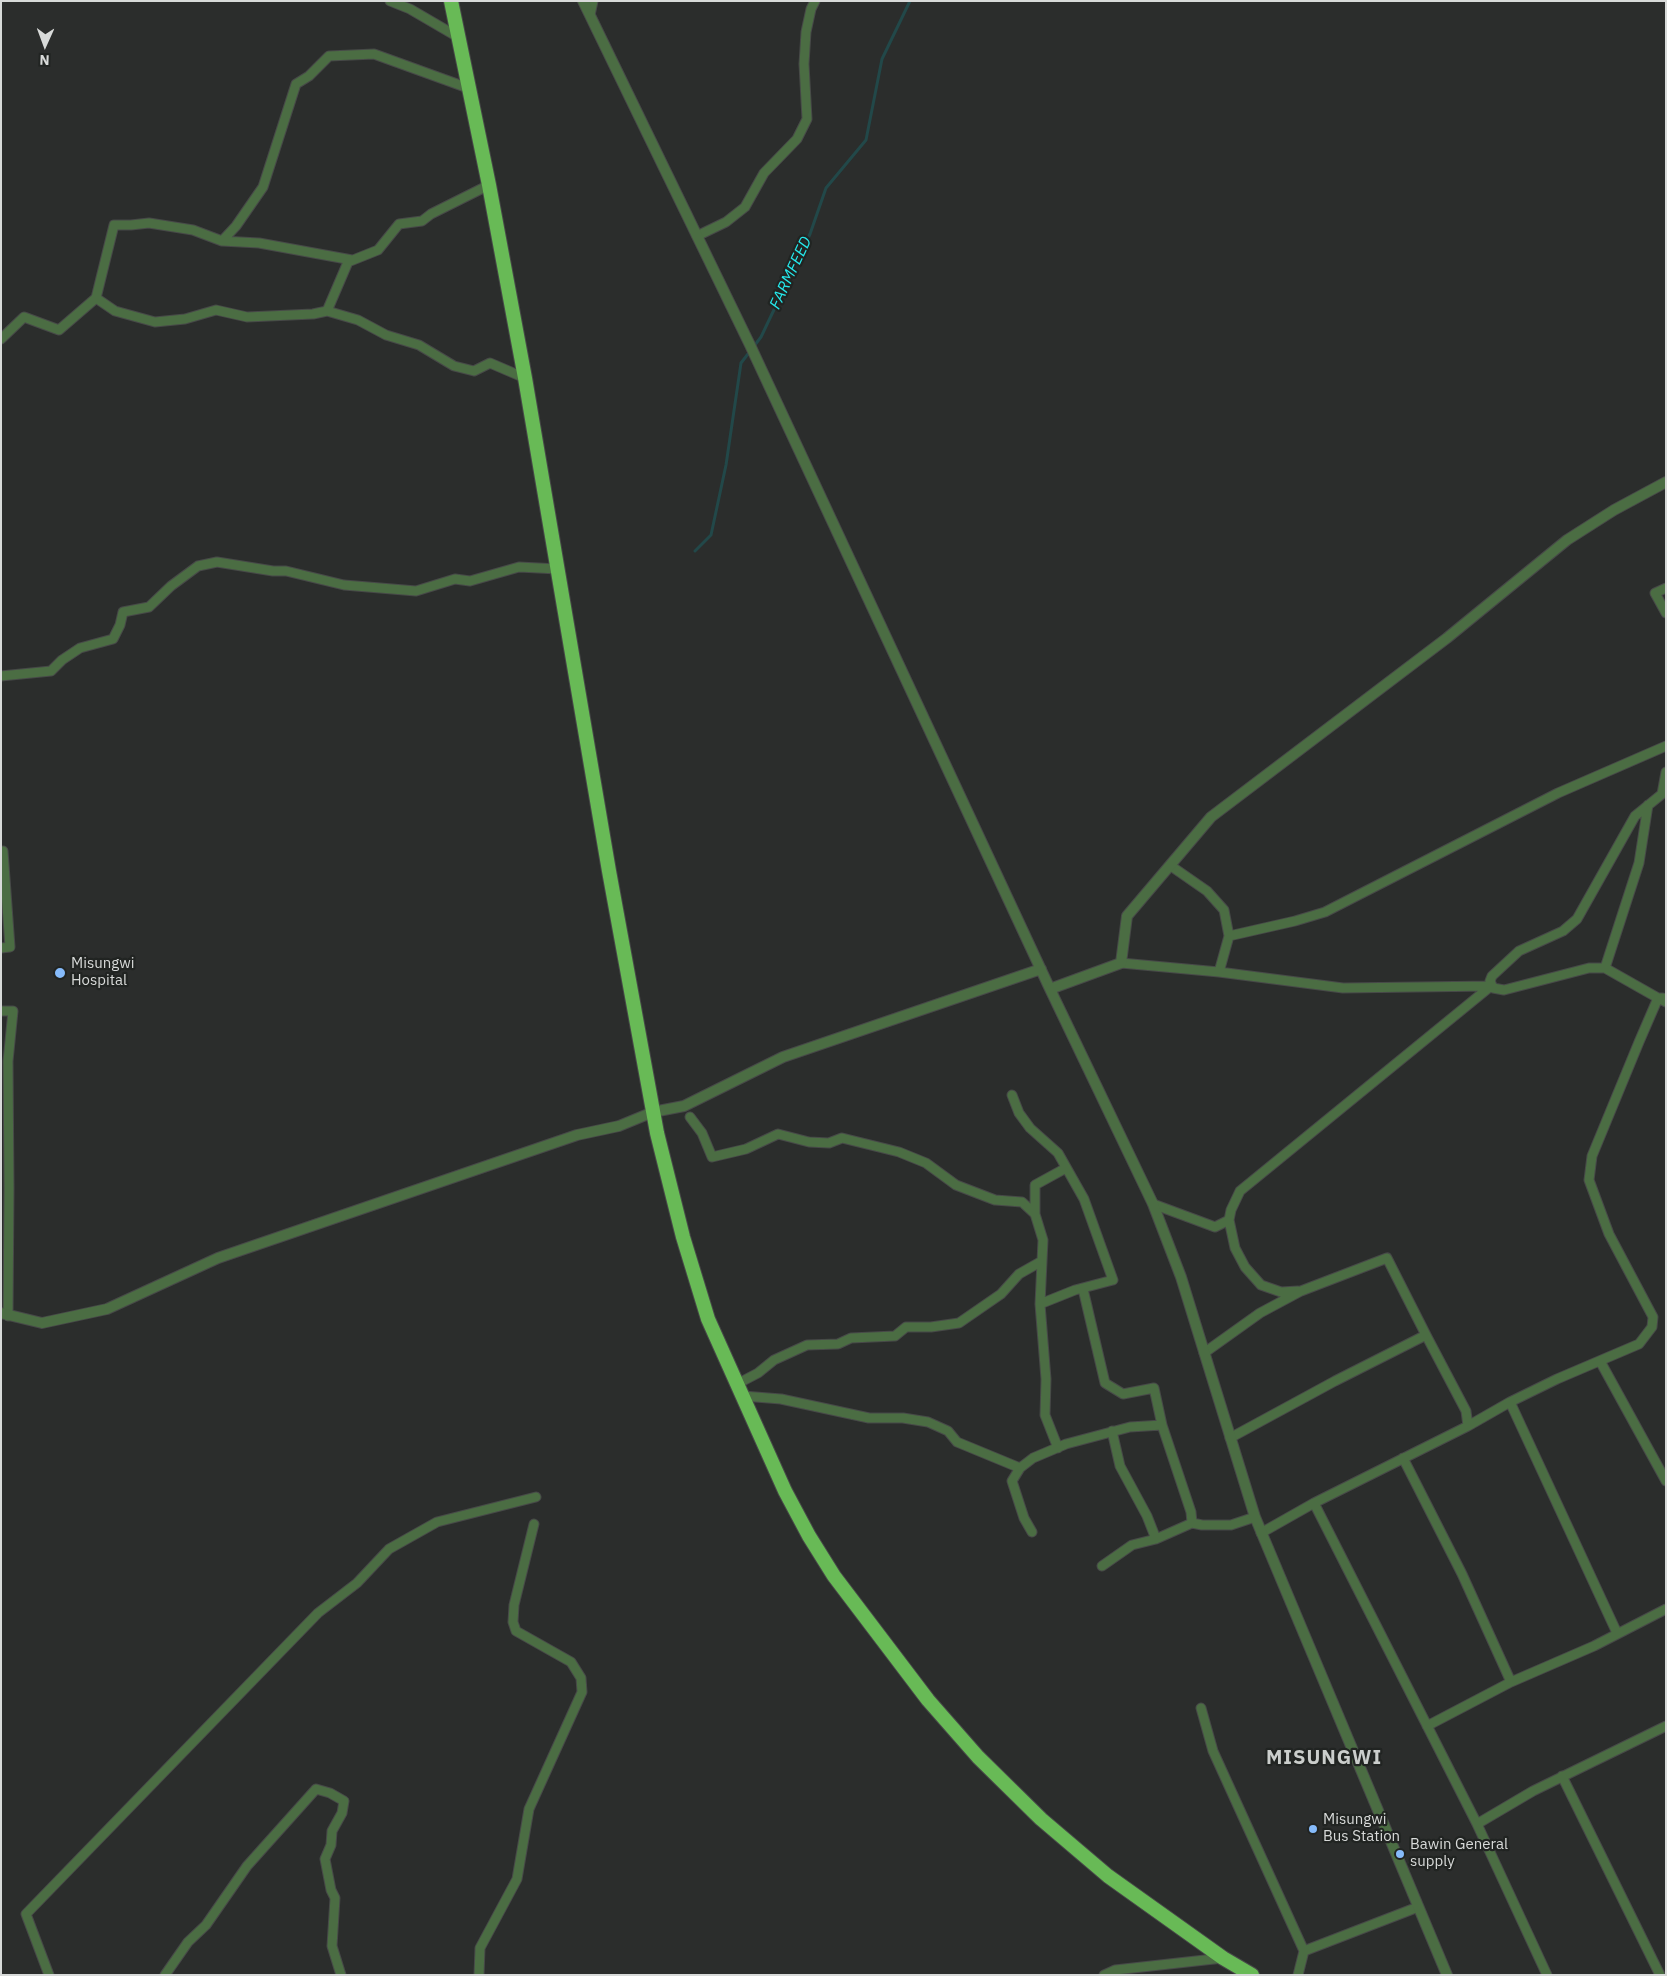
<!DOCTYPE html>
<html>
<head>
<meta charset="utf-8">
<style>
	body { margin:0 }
	#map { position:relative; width:1667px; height:1976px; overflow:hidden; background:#2b2d2c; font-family:"IBM Plex Sans",sans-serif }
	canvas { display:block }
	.frame { position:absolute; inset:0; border:2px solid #d8dad9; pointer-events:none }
	.north { position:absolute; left:20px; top:20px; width:50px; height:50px; -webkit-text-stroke:4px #212422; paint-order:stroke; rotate:182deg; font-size:14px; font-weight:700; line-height:20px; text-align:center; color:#d8dad9 }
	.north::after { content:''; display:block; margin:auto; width:18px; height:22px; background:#d8dad9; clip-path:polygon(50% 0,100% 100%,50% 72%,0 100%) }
</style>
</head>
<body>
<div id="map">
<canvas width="1667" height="1976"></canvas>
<div class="frame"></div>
<div class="north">N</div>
</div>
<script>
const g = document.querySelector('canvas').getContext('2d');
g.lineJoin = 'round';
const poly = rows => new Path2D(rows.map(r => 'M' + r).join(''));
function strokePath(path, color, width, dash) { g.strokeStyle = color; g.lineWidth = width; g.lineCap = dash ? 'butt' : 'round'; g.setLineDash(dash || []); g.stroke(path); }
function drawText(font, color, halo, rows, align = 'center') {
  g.font = font + ' "IBM Plex Sans",sans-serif'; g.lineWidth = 4.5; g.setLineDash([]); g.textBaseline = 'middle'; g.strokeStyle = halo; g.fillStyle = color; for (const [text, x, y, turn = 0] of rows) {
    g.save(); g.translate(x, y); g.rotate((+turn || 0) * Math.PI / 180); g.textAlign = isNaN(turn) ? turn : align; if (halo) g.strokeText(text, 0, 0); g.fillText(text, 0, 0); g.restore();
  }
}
strokePath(poly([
	[695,551,711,535,726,465,741,363,761,337,810,234,826,188,866,140,882,59,910,1]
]), '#224849', 3);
const minor = poly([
	[390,1,410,9,458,37],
	[590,15,593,1],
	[468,88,374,54,329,56,309,76,296,84,263,187,236,226,222,241,193,230,149,223,131,225,114,225,96,298,115,311,155,322,185,319,216,310,247,317,313,314,327,311,358,320,386,335,419,345,454,366,474,371,490,363,525,378],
	[697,236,726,222,745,207,764,173,797,139,807,119,804,64,806,32,811,9,815,1],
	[222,241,259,243,352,260],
	[327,311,348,262,378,250,399,224,422,221,431,214,489,185],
	[1,339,24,317,59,330,96,298],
	[1666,588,1655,593,1666,613],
	[1,676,51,671,62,660,80,648,113,639,120,625,123,612,149,607,171,586,198,566,217,562,273,571,286,571,344,585,416,591,455,579,470,581,519,567,558,569],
	[1171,866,1207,891,1224,910,1229,936],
	[1,948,10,947,3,851],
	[1121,963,1219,972,1343,988,1491,986],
	[1605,968,1639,863,1648,805],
	[1219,972,1229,936,1295,921,1325,912,1558,793,1666,746],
	[1663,998,1658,998,1605,968,1589,968,1504,990,1493,988,1490,981,1492,976,1519,951,1563,931,1577,919,1635,816,1662,794,1666,772],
	[1,1011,13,1011,8,1061,9,1188,8,1316],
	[1012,1095,1019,1113,1030,1128,1058,1153,1084,1199,1113,1280,1075,1290,1040,1304],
	[690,1117,702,1133,712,1157,746,1149,778,1134,809,1142,829,1143,842,1138,899,1152,926,1163,956,1185,995,1200,1022,1202,1035,1214],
	[1153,1204,1215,1227,1229,1220,1231,1210,1240,1191,1491,986],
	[1229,1220,1235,1248,1245,1267,1261,1285,1281,1292,1298,1291],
	[1083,1289,1105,1383,1123,1394,1154,1388,1162,1425,1191,1512,1192,1523],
	[1204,1353,1260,1313,1301,1291,1387,1258,1426,1335],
	[1600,1361,1666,1481],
	[737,1384,758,1373,774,1360,807,1345,838,1344,851,1338,895,1336,906,1327,931,1327,959,1323,1001,1294,1019,1274,1042,1261],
	[743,1396,781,1399,869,1418,903,1418,928,1422,948,1431,957,1442,1020,1468],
	[1510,1402,1617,1633],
	[1112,1431,1120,1466,1147,1516,1156,1539],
	[1230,1438,1335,1381,1426,1335,1466,1411,1468,1426],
	[1058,1448,1045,1415,1046,1379,1040,1304,1043,1240,1035,1214,1035,1185,1066,1168],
	[1403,1458,1462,1574,1511,1682,1594,1646,1666,1609],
	[1314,1503,1477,1824,1547,1975],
	[1032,1532,1024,1518,1012,1481,1020,1468,1033,1458,1066,1444,1130,1427,1162,1425],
	[1261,1533,1314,1503,1468,1426,1510,1402,1557,1379,1639,1344,1652,1327,1653,1317,1609,1234,1589,1180,1592,1156,1639,1042,1658,998,1666,1002],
	[1102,1566,1132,1545,1156,1539,1192,1523,1202,1525,1231,1525,1255,1517],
	[1201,1708,1213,1751,1304,1951],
	[1427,1726,1511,1682],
	[1562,1776,1660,1975],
	[1477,1824,1533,1791,1666,1726],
	[49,1975,26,1914,318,1613,357,1583,389,1549,437,1522,536,1497],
	[165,1975,188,1942,206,1925,247,1866,316,1789,330,1793,344,1801,342,1813,332,1831,331,1845,325,1859,331,1890,335,1898,332,1946,341,1975],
	[479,1975,480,1948,517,1879,529,1809,582,1692,581,1678,571,1662,516,1631,513,1622,514,1605,534,1524],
	[1104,1975,1115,1970,1223,1958],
	[1298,1975,1304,1951,1418,1907]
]);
const tertiary = poly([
	[583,1,750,345,1050,989,1153,1204,1181,1277,1255,1517,1447,1975],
	[1050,989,1121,963,1127,916,1211,817,1447,638,1567,540,1614,510,1666,482],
	[1,1313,42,1323,107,1309,218,1258,577,1135,619,1126,653,1112,684,1106,783,1057,1041,969]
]);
const trunk = poly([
	[451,1,489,185,525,378,609,871,657,1133,683,1237,708,1319,785,1491,809,1536,834,1576,928,1700,978,1757,1041,1819,1108,1876,1223,1958,1252,1975]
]);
strokePath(minor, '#474948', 11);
strokePath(tertiary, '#474948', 12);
strokePath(trunk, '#474948', 16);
strokePath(minor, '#4b6d43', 9);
strokePath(tertiary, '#4b6d43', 10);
strokePath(trunk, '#68ba56', 14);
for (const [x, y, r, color] of [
	[60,973,6,"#86bbfb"],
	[1313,1829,5,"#86bbfb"],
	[1400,1854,5,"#86bbfb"]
]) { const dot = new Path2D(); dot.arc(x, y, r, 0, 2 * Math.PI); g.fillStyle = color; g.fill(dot); strokePath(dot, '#212422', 2); }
drawText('15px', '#d8dad9', '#212422', [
	["Misungwi",71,964],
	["Hospital",71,981],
	["Misungwi",1323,1820],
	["Bus Station",1323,1837],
	["Bawin General",1410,1845],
	["supply",1410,1862]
], 'left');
drawText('italic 16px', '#25e9ec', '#212422', [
	["FARMFEED",791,273,-65]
]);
g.letterSpacing = '1px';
drawText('bold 20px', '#cbcecc', '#212422', [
	["MISUNGWI",1324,1758]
]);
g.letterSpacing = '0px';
</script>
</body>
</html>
